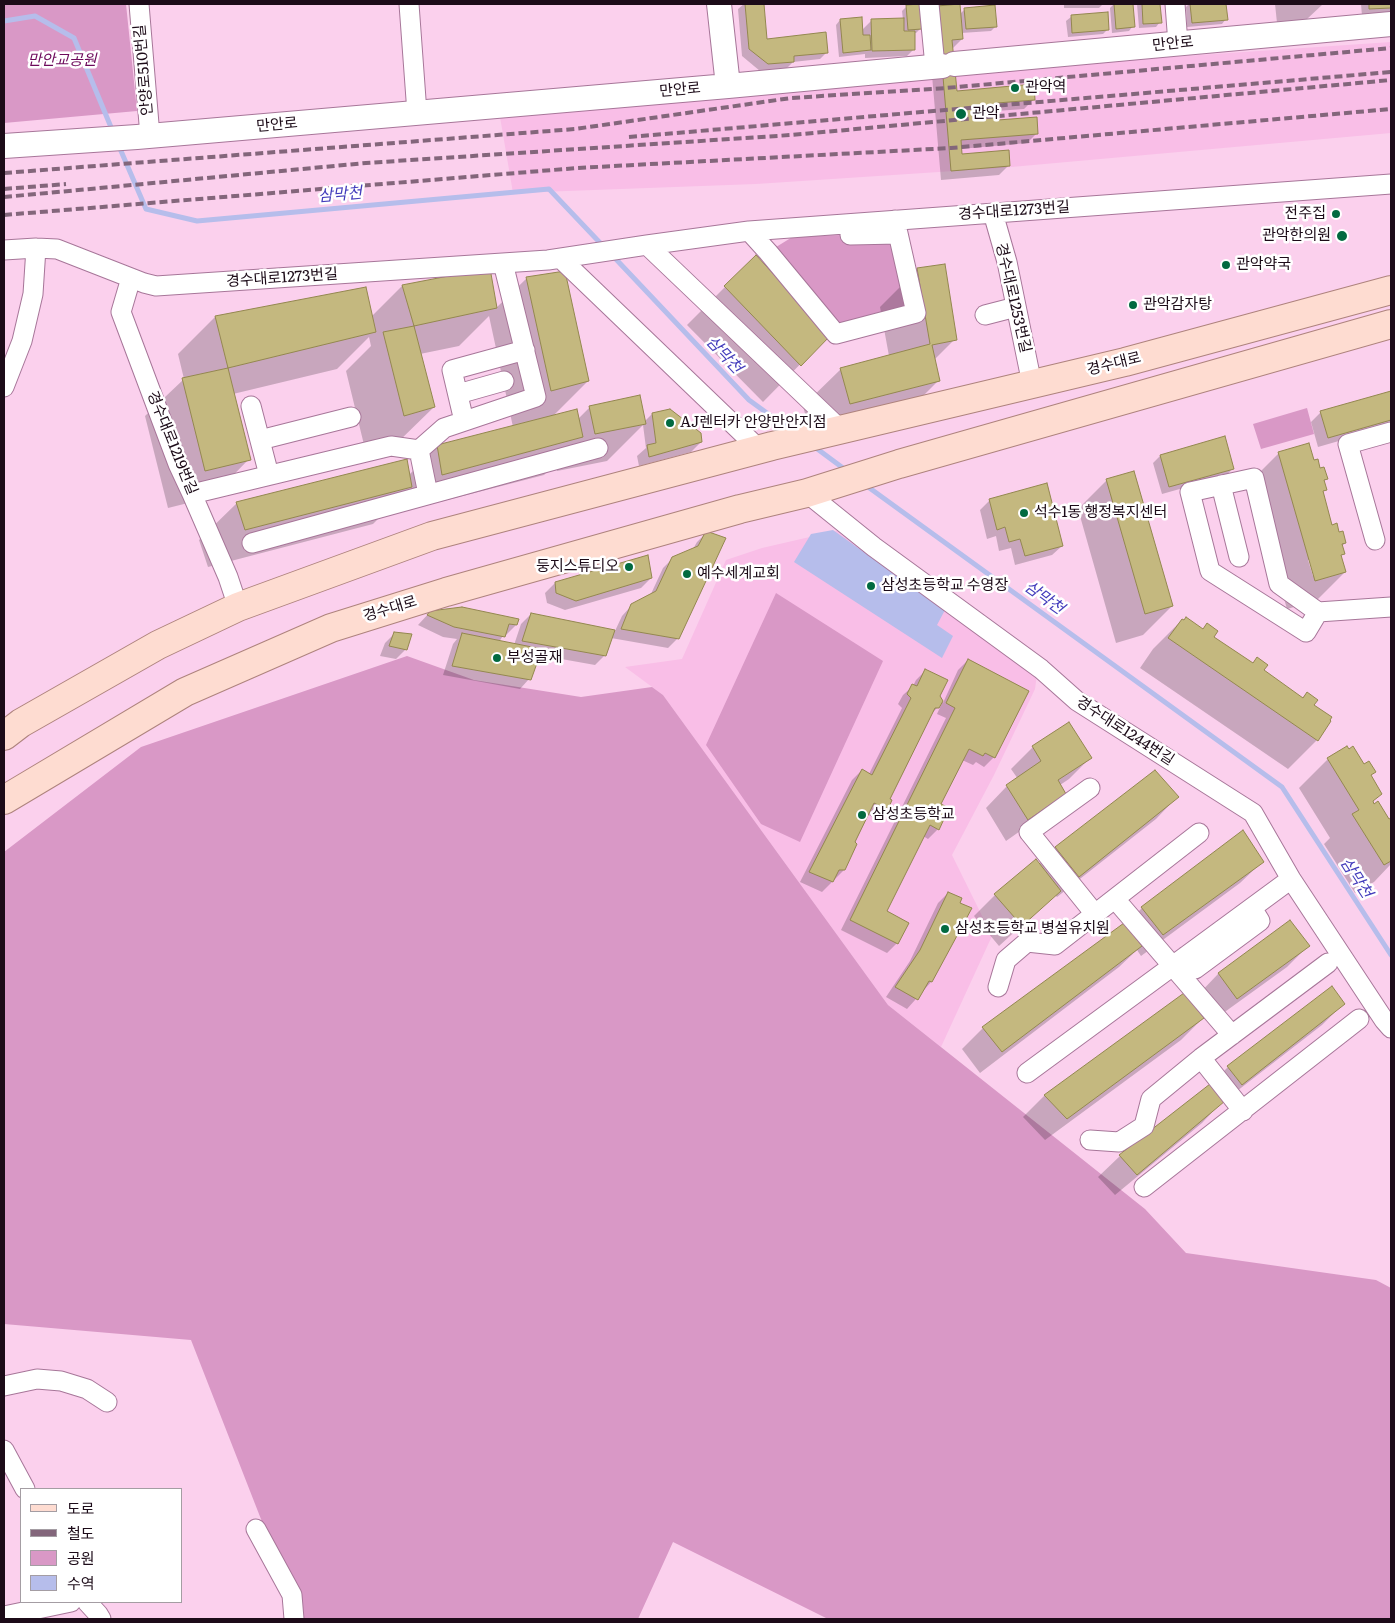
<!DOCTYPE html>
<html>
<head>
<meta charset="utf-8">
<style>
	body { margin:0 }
	#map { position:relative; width:1395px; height:1623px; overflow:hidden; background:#fbd0ed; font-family:Literata,"Noto Sans KR",serif }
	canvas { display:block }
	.frame { position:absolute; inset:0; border:5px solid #1c0b18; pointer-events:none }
	.legend { position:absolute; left:20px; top:1488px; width:162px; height:115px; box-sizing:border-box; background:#fff; border:1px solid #a49da3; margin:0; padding:6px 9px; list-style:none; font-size:15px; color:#1c0b18 }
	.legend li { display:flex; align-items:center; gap:10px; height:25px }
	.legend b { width:25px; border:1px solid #a49da3 }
</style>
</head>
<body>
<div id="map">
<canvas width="1395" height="1623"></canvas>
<div class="frame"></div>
<ul class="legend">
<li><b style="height:6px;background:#fedcd1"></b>도로</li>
<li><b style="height:6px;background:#83667b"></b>철도</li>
<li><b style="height:14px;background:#d998c6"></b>공원</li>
<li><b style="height:14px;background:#b6bdeb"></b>수역</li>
</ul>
</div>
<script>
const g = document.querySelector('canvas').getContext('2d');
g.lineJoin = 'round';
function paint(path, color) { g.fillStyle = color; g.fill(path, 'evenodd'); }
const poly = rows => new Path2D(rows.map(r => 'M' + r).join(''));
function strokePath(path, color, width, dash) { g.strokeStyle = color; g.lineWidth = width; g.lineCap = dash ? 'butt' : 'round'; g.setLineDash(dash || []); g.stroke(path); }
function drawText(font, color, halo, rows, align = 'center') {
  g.font = font + ' Literata,"Noto Sans KR",serif'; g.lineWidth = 5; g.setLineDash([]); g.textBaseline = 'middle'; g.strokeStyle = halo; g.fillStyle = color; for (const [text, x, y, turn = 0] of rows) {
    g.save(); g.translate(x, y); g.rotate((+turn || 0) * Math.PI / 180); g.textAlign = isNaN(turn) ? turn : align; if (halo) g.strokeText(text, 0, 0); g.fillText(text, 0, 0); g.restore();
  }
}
paint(poly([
	[1391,42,1391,133,1000,168,756,184,513,193,500,117,877,77],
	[840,530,1037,674,1035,689,994,775,952,855,992,936,941,1047,888,1005,663,695,625,667,682,659,726,560,762,548]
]), '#f9bee7');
paint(poly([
	[4,4,126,4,137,111,4,123],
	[898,234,916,313,836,334,768,252,794,236],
	[1307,408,1314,434,1261,449,1253,424],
	[776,593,883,661,800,842,761,824,706,745],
	[407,656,474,680,581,697,652,687,663,695,888,1005,1145,1209,1186,1253,1376,1280,1391,1288,1391,1619,828,1619,673,1542,638,1619,300,1619,191,1340,4,1324,4,852,141,747]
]), '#d998c6');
paint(poly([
	[833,530,945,610,937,625,953,636,942,658,794,562,811,534]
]), '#b6bdeb');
paint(poly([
	[744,4,763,4,766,41,827,52,820,59,793,62,786,69,760,71,742,56,738,9],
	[933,4,949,4,947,6,960,14,965,9,996,26,991,31,961,33,962,39,952,49,956,92,1034,99,1024,109,996,111,997,122,1037,133,1027,143,960,149,961,155,1009,165,999,175,941,180,927,17,940,5,933,5],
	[1064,4,1103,4,1099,8,1064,8],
	[1114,4,1131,4,1133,26,1129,31,1112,33,1110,8],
	[1137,4,1159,4,1160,22,1156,27,1139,28],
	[1189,4,1225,4,1226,19,1222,24,1187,27,1186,7],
	[1275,4,1323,4,1306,20,1277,23],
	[1361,4,1391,4,1391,14,1362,16],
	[906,7,921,28,916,33,913,33,914,49,907,56,865,58,865,54,839,57,836,25,840,20,862,30,871,21,903,20,902,11],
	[1107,13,1108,29,1103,34,1068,37,1066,21,1071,17],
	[756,256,828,336,763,402,687,325],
	[944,265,955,339,934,360,939,380,901,418,812,441,803,406,841,369,889,356,880,307,917,270],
	[489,270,496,308,526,279,564,272,588,381,553,416,578,419,590,407,644,422,652,414,701,442,691,452,639,466,637,456,646,448,643,425,607,461,557,471,556,463,544,475,405,511,402,495,373,524,208,567,199,540,237,503,409,475,437,446,513,427,489,316,459,346,420,354,434,407,396,444,366,453,346,371,371,346,369,337,337,369,233,394,249,459,212,497,168,508,145,416,184,379,178,354,215,317,365,288,371,317,402,286],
	[1391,392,1391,426,1318,447,1311,422,1321,412],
	[1279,453,1313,462,1320,469,1326,479,1323,482,1325,489,1322,493,1332,526,1345,543,1342,546,1344,553,1340,556,1345,572,1316,601,1287,609,1250,482],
	[1308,560,1311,560,1315,574,1313,576],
	[1160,456,1233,468,1226,476,1162,494,1153,463],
	[1107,480,1172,606,1143,635,1116,643,1078,509],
	[990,500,1062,546,1052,555,1015,565,1011,548,999,551,996,536,987,539,980,510],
	[707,532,678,638,668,648,611,638,605,655,595,665,539,655,529,679,520,689,443,675,453,644,457,639,443,637,418,625,430,612,516,625,506,635,504,634,499,642,514,645,521,624,531,614,615,631,622,616,632,605,650,596,663,568,673,558,693,549,697,542],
	[651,578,641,588,565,610,547,603,545,593,555,583],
	[1182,620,1213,637,1252,664,1257,659,1262,671,1302,698,1307,693,1313,705,1317,740,1288,769,1140,668,1153,649],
	[395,633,406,649,396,659,380,656,385,643],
	[968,660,994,757,984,767,976,762,973,765,962,760,939,805,938,829,928,839,923,836,886,912,897,943,887,953,841,930,946,718,937,714,942,703,930,715,888,799,888,807,878,817,874,818,867,814,853,843,844,870,822,892,800,882,852,780,862,770,869,774,902,708,898,704,903,695,913,686,916,680,926,670,943,703,958,670],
	[1068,724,1090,758,1069,779,1060,785,1064,794,1043,815,1006,841,986,808,1007,786,1018,779,1011,769,1033,747],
	[1347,748,1363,766,1374,772,1370,776,1372,802,1389,821,1391,819,1391,864,1374,882,1355,893,1324,844,1330,838,1299,788,1328,759],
	[1177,797,1156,819,1057,897,1055,895,999,946,974,916,995,895,1039,864,1056,848],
	[1262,862,1240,883,1141,956,1137,950,1119,967,980,1073,962,1049,983,1028,1124,926,1142,908],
	[948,893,931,982,907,1009,886,997,910,961,938,903],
	[1290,921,1308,946,1287,967,1215,1019,1197,996,1218,974],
	[1344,1003,1322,1025,1219,1105,1202,1123,1115,1195,1098,1177,1120,1156,1210,1085,1228,1067],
	[1203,1018,1181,1040,1045,1140,1023,1117,1045,1095]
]), '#0003');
strokePath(poly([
	[4,21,35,16,74,38,113,132],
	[118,144,146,209,197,221,549,189,604,247],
	[612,255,749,400,793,432],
	[812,445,847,471],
	[864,484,1282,787,1391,955]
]), '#b6bdeb', 5);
const building = poly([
	[745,4,764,4,767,39,826,32,828,53,794,56,794,62,768,64,749,49,745,4],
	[920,4,922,29,908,30,906,5,920,4],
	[960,4,963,39,952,40,957,91,1034,84,1035,100,997,103,998,120,1037,117,1038,134,961,140,962,154,1009,150,1010,166,951,171,937,6,960,4],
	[1114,4,1133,4,1135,27,1116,29,1114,4],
	[1142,4,1160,4,1162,23,1143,24,1142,4],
	[1190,4,1226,4,1228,20,1192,23,1190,4],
	[1369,4,1391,4,1391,8,1369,9,1369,4],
	[995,5,997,27,966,29,964,8,995,5],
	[1108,12,1109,30,1072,33,1071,15,1108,12],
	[862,17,863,35,870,35,871,50,843,53,840,19,862,17],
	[904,18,904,31,915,31,915,50,872,51,871,19,904,18],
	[756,255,830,336,801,366,724,286,756,255],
	[945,264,957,340,932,345,940,381,850,404,840,368,930,344,917,268,945,264],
	[490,268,497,308,414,326,402,285,490,268],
	[565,271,589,381,551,391,526,277,565,271],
	[366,287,376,332,228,368,215,316,366,287],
	[414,326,435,407,404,416,383,332,414,326],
	[228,368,251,460,205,471,182,378,228,368],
	[1391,391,1391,420,1328,438,1320,411,1391,391],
	[640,395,646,424,595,434,589,406,640,395],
	[577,409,583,437,442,475,437,445,577,409],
	[670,409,701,433,702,442,649,457,647,445,656,443,652,413,670,409],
	[1225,436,1234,469,1169,487,1160,455,1225,436],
	[1309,443,1314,460,1318,459,1320,468,1324,467,1328,479,1324,480,1327,490,1323,491,1332,525,1337,523,1339,532,1343,531,1346,543,1342,544,1345,554,1341,555,1346,572,1315,581,1278,452,1309,443],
	[407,459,412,487,245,530,236,502,407,459],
	[1134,471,1173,606,1145,614,1106,479,1134,471],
	[1047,483,1063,546,1025,556,1020,539,1009,542,1005,527,997,530,989,499,1047,483],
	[706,531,726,538,679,639,621,629,631,604,656,591,672,557,698,546,706,531],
	[648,555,652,578,576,601,556,593,555,582,648,555],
	[462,607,519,619,517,625,509,624,505,637,454,627,427,615,430,611,462,607],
	[531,613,615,630,606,656,522,641,531,613],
	[1186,617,1203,629,1207,623,1218,631,1214,637,1253,663,1257,657,1268,665,1264,670,1303,698,1307,692,1318,700,1314,705,1332,717,1330,720,1331,721,1318,741,1168,638,1182,619,1184,620,1186,617],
	[394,632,412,634,407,650,389,646,394,632],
	[462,633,542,649,531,680,452,666,462,633],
	[968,659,1029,691,995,758,985,753,983,756,969,749,941,804,949,808,939,830,930,825,887,911,909,923,898,944,850,920,955,708,946,703,968,659],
	[925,669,948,680,940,696,943,701,939,708,935,708,890,799,892,800,889,807,884,808,874,803,855,842,857,844,845,870,839,870,833,882,809,872,862,769,872,775,911,698,907,694,912,684,917,686,925,669],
	[1069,722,1092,758,1058,780,1066,794,1028,820,1006,785,1041,761,1032,746,1069,722],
	[1347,746,1349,749,1353,746,1364,764,1369,761,1376,772,1371,775,1382,794,1373,801,1374,804,1378,801,1389,819,1391,818,1391,861,1384,865,1352,814,1359,810,1327,758,1347,746],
	[1155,770,1179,797,1079,877,1055,847,1155,770],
	[1243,830,1264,862,1163,935,1141,907,1243,830],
	[1036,859,1061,891,1022,926,994,894,1036,859],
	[948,892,962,898,960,903,972,908,932,982,929,981,918,1000,895,987,920,950,948,892],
	[1290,920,1310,946,1237,999,1218,973,1290,920],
	[1124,923,1142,946,1002,1052,982,1027,1124,923],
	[1332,986,1345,1004,1242,1085,1227,1066,1332,986],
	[1184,993,1204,1018,1067,1119,1044,1095,1184,993],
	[1210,1084,1225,1101,1137,1175,1119,1155,1210,1084]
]);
paint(building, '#c4b87f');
strokePath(building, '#93874f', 1);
const minor = poly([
	[139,4,150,136],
	[409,4,417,113],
	[929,4,935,66],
	[1175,4,1178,44],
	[993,213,1007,262,1032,384],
	[749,231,768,252,836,334,916,313,895,220],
	[850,235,898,234],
	[647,245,841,430],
	[4,250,36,248,57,249,144,283,156,286,548,260,647,245,749,231,1391,184],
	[560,258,759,449],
	[131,278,121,312,178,464,192,494,228,577,238,607],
	[985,315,1016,307],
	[4,387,22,341,33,294,36,248],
	[458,394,504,381],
	[251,406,269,475],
	[464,421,452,370,525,350],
	[260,440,351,417],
	[419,450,428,494],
	[1221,485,1239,557],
	[807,493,874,547,1041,669,1077,701,1253,813,1291,879,1384,1020,1391,1028],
	[192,494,391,446,419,450,444,428,536,397,503,263],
	[1375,540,1348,444,1391,432],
	[252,543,598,448],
	[1318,612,1306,632,1210,571,1190,492,1254,478,1279,584,1318,612,1391,607],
	[1090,788,1029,832,1095,914,1199,833],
	[1115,899,1232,1035],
	[1186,956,1195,969,1260,921,1252,908],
	[998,987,1006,960,1027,942,1055,945,1095,914],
	[1201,1058,1243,1111],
	[1027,1073,1291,879],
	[1090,1140,1119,1142,1144,1126,1151,1099,1201,1058,1328,963],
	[1144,1187,1359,1019],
	[4,1386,37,1379,61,1381,87,1389,107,1402],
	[4,1450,25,1489],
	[256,1529,292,1595,294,1619],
	[87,1602,98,1614,101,1619],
	[4,1616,71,1602]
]);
const tertiary = poly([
	[719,4,728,86],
	[954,64,1391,24],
	[4,146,137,137,728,86,942,66]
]);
const primary = poly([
	[4,736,21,723,158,645,238,607,432,536,772,446,1125,362,1391,290],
	[4,800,185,692,331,628,446,592,740,509,807,493,899,464,1391,324]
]);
strokePath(minor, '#a77699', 21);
strokePath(tertiary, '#a77699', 26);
strokePath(primary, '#ae837d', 30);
strokePath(minor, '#fff', 19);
strokePath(tertiary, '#fff', 24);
strokePath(primary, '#fedcd1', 28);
strokePath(poly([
	[629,137,1391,72],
	[4,173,575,129,791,98,946,88,1391,48],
	[4,189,66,184],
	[4,197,366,163,791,135,1391,80],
	[4,215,577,168,951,148,1391,109]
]), '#83667b', 4, [8, 4]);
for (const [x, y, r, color] of [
	[1015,88,5,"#026a40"],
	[961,114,6,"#026a40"],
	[1336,214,5,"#026a40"],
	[1342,236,6,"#026a40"],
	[1226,265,5,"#026a40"],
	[1133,305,5,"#026a40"],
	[670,423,5,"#026a40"],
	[1024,513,5,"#026a40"],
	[629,567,5,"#026a40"],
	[687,574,5,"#026a40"],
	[871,586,5,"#026a40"],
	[497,658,5,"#026a40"],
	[862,815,5,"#026a40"],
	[945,929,5,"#026a40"]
]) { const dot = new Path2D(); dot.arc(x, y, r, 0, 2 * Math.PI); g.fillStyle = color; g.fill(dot); strokePath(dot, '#fff', 2); }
drawText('15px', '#1c0b18', '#fff', [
	["만안로",1173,44,-6],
	["안양로510번길",144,70,-95],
	["만안로",680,90,-5],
	["만안로",277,125,-5],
	["경수대로1273번길",1014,211,-4],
	["경수대로1273번길",282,278,-4],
	["경수대로1253번길",1013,298,77],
	["경수대로",1114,364,-14],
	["경수대로1219번길",172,443,68],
	["경수대로",390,609,-17],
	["경수대로1244번길",1125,731,33]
]);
drawText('italic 15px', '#6d095b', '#fff', [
	["만안교공원",62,61]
]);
drawText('15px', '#1c0b18', '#fff', [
	["관악역",1025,88],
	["관악",972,114],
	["전주집",1326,214,"right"],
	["관악한의원",1331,236,"right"],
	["관악약국",1236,265],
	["관악감자탕",1143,305],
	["AJ렌터카 안양만안지점",680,423],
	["석수1동 행정복지센터",1034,513],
	["둥지스튜디오",619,567,"right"],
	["예수세계교회",697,574],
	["삼성초등학교 수영장",881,586],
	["부성골재",507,658],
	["삼성초등학교",872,815],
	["삼성초등학교 병설유치원",955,929]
], 'left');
drawText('italic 16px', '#443dbc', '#fff', [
	["삼막천",340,195,-5],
	["삼막천",724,355,47],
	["삼막천",1044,598,36],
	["삼막천",1356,878,57]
]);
</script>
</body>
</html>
